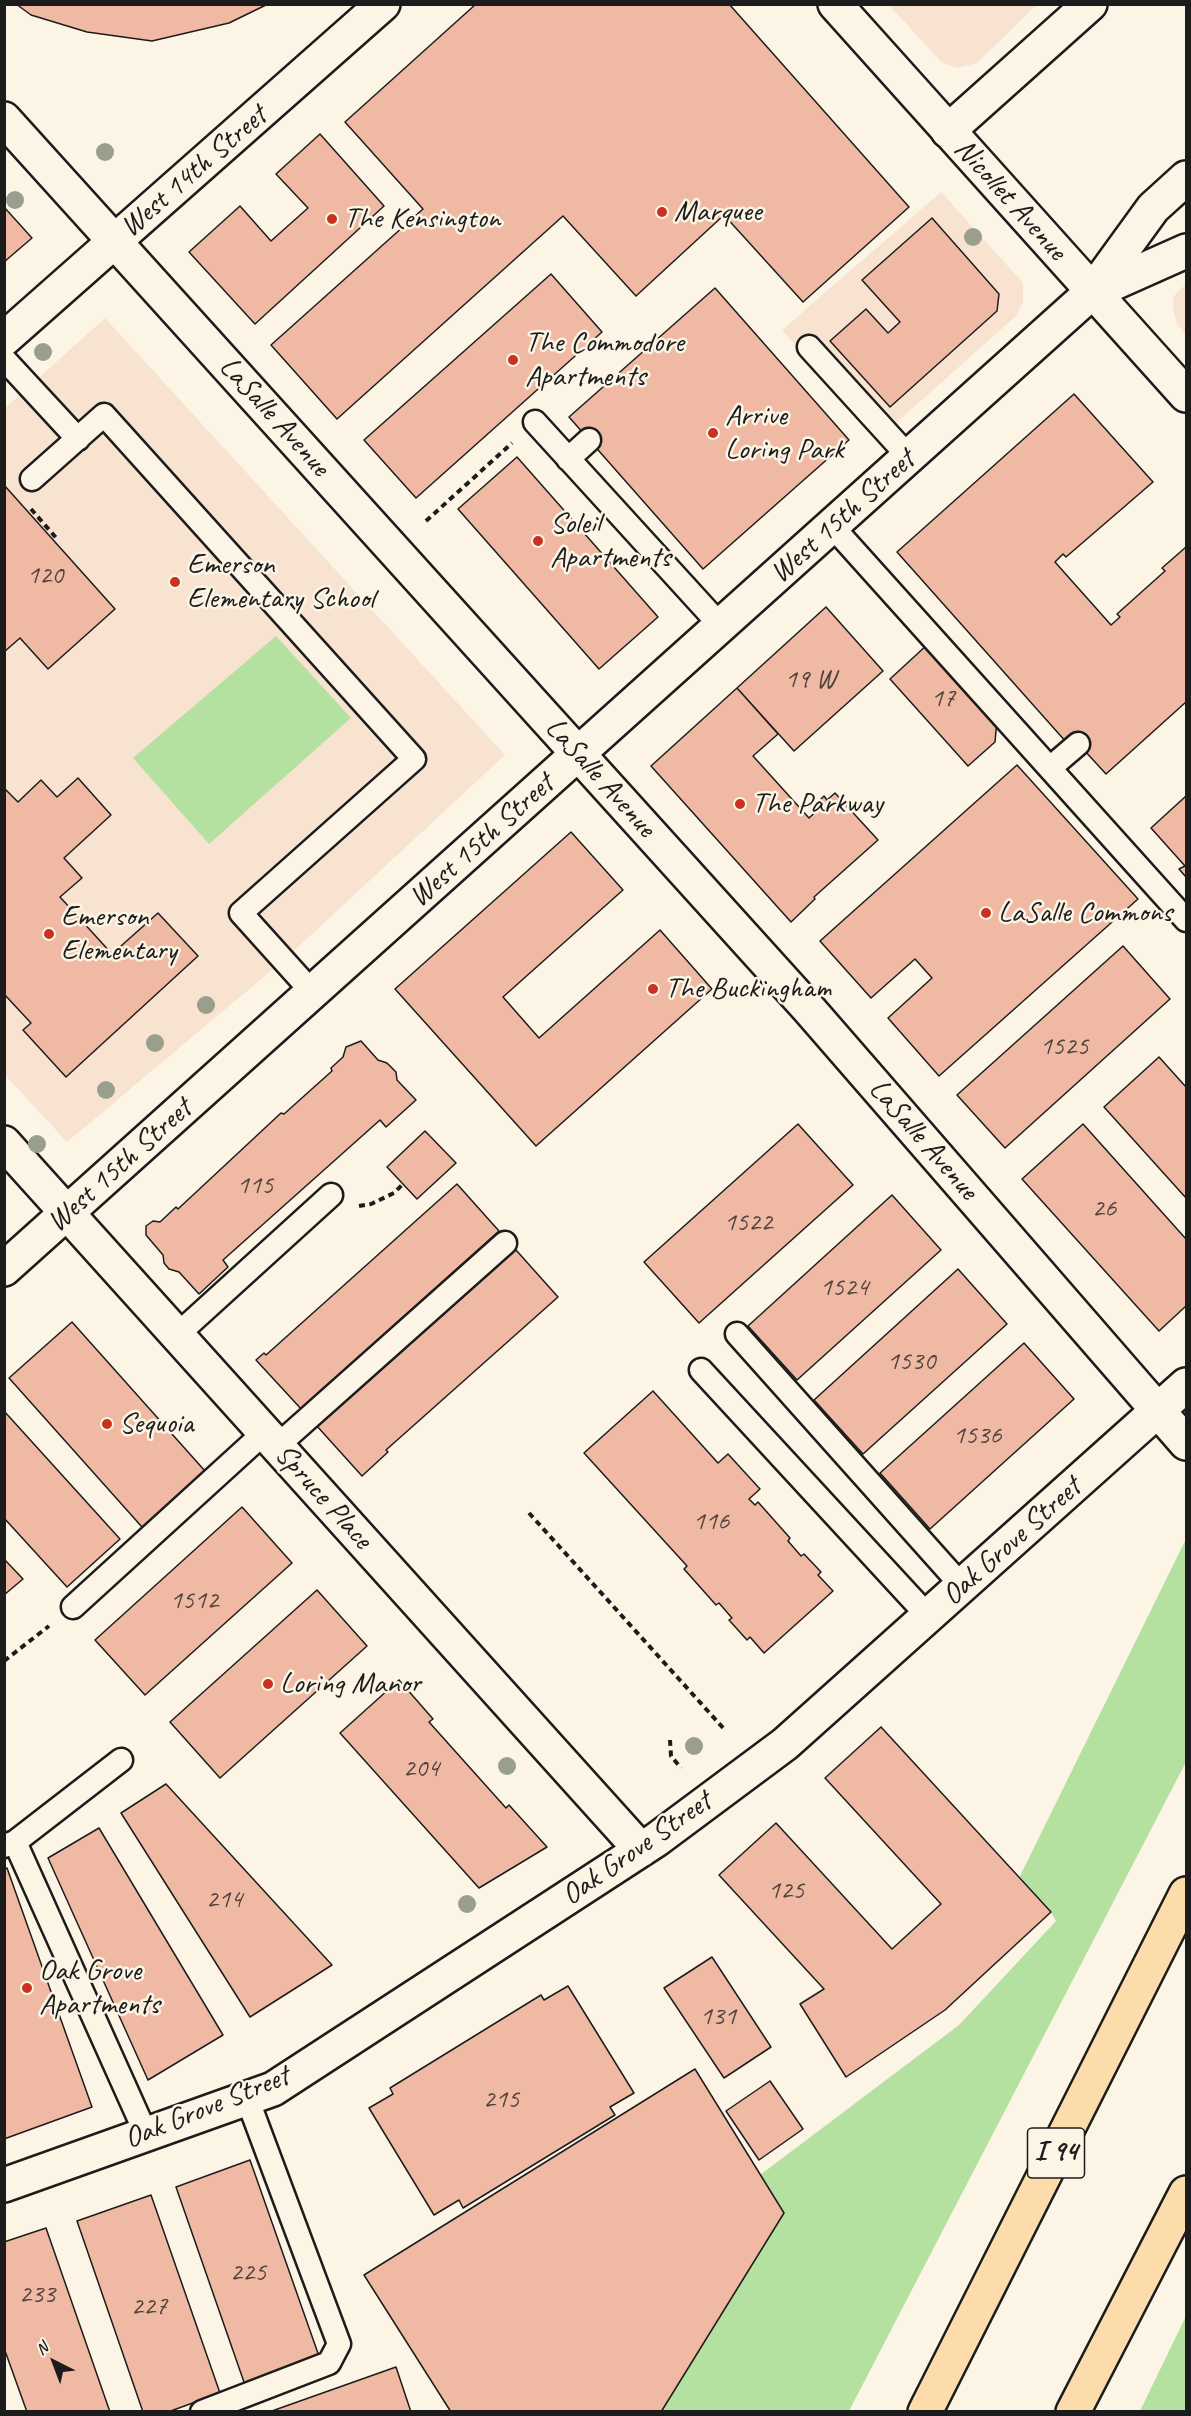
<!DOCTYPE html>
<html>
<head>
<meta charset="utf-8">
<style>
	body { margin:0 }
	#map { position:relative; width:1191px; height:2416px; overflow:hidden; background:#fcf5e5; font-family:Caveat,sans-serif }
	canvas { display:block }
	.frame { position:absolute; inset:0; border:6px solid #1c1c1c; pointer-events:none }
	.north { position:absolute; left:24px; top:2332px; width:60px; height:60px; -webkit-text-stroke:4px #fcf5e5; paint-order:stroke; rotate:318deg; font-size:16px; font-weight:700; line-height:24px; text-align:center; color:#1c1c1c }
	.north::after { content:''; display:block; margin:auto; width:21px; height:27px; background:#1c1c1c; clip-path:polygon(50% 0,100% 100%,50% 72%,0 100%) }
</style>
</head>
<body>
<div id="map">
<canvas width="1191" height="2416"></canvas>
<div class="frame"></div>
<div class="north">N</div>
</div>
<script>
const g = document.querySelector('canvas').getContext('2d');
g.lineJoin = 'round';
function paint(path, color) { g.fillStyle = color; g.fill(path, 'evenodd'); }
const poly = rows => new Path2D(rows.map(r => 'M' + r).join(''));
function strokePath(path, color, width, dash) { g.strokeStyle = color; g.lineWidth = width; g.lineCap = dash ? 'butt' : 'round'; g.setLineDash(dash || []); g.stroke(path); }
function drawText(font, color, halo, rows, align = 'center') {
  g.font = font + ' Caveat,sans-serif'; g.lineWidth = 5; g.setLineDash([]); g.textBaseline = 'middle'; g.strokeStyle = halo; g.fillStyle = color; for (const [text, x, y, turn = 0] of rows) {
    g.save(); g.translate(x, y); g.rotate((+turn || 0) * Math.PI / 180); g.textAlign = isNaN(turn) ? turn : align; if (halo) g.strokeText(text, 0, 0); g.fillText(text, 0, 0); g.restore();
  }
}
paint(poly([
	[889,5,1037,5,977,63,957,68,941,62],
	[941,192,1023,283,1023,302,1016,316,878,439,782,330],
	[1186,284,1186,335,1177,324,1173,308,1174,296],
	[105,318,505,755,284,960,67,1142,5,1075,4,409]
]), '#f8e3d1');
paint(poly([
	[276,636,351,718,209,844,133,758],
	[1186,1539,1186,1762,849,2411,661,2412,760,2175,959,2025,1056,1921,1051,1912,1019,1878],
	[1186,2316,1186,2411,1140,2411]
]), '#b4e1a0');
const building = poly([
	[16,4,268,4,229,23,152,41,87,32,31,15,16,4],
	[476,4,729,4,909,207,803,302,724,215,636,296,563,216,337,419,271,345,423,209,345,122,476,4],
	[320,134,384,206,255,324,189,252,240,206,271,241,308,208,276,174,320,134],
	[4,207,32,238,4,262,4,207],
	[932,218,999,294,997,311,890,407,830,341,866,309,888,333,900,322,862,280,932,218],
	[551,274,602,332,416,498,364,440,551,274],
	[715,288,849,440,703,569,569,417,715,288],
	[1074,394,1153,482,1066,557,1063,554,1055,562,1111,625,1120,617,1117,614,1165,571,1162,568,1186,547,1186,702,1106,774,1073,738,1067,743,897,552,1074,394],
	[517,457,658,617,599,669,458,509,517,457],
	[4,485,115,609,48,669,20,638,4,652,4,485],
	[826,607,883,671,794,751,737,688,826,607],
	[928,644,997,720,995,742,968,766,890,679,928,644],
	[737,688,778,734,753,756,809,818,822,806,818,802,824,796,827,800,835,793,878,840,814,897,815,899,791,922,651,766,737,688],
	[1017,765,1138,899,939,1076,888,1018,932,978,915,959,871,998,820,941,1017,765],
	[78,778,111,815,64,858,82,878,60,897,112,954,158,913,198,956,66,1077,23,1030,31,1023,4,994,4,788,18,802,41,780,57,797,78,778],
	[1186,796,1186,877,1179,869,1185,866,1151,828,1186,796],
	[571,832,623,890,503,997,539,1038,660,930,712,989,536,1146,395,989,571,832],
	[1123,946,1170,999,1005,1148,957,1095,1123,946],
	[361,1041,378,1060,387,1063,396,1072,397,1080,416,1100,386,1127,380,1120,223,1260,228,1267,199,1294,179,1272,169,1269,164,1263,163,1255,146,1235,146,1226,153,1221,160,1222,176,1207,178,1209,281,1113,284,1114,332,1071,331,1068,343,1057,346,1047,361,1041],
	[1159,1057,1186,1087,1186,1198,1104,1107,1159,1057],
	[798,1124,853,1185,699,1323,644,1262,798,1124],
	[1083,1124,1186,1239,1186,1306,1159,1331,1022,1179,1083,1124],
	[425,1131,456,1163,417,1199,387,1167,425,1131],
	[457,1184,499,1231,308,1402,310,1404,303,1411,256,1360,264,1353,266,1355,457,1184],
	[892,1195,941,1250,797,1380,748,1326,892,1195],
	[516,1250,558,1297,386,1450,388,1452,362,1476,316,1425,324,1418,325,1420,516,1250],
	[958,1269,1007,1324,863,1454,814,1400,958,1269],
	[72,1322,205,1471,142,1527,9,1378,72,1322],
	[1024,1343,1074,1399,930,1529,880,1473,1024,1343],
	[653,1391,718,1463,728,1454,760,1489,749,1499,755,1505,758,1502,790,1538,788,1541,801,1556,804,1554,821,1572,818,1575,833,1591,764,1653,750,1637,747,1640,729,1620,732,1618,719,1603,716,1605,684,1569,687,1566,584,1453,653,1391],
	[4,1411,120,1539,67,1587,4,1518,4,1411],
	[242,1507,292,1563,145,1695,95,1640,242,1507],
	[4,1559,23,1579,4,1595,4,1559],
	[317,1590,367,1646,220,1778,170,1722,317,1590],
	[399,1680,433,1719,429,1722,506,1808,509,1805,547,1847,479,1888,340,1733,399,1680],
	[881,1727,1051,1912,945,2010,846,2077,800,2004,824,1989,719,1875,776,1823,892,1949,941,1904,825,1778,881,1727],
	[166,1784,332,1965,250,2017,121,1813,166,1784],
	[99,1828,223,2035,148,2080,48,1858,99,1828],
	[7,1868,92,2107,4,2139,4,1869,7,1868],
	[712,1957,771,2047,724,2078,664,1988,712,1957],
	[568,1986,634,2093,610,2107,615,2115,463,2208,459,2200,434,2215,369,2108,393,2094,390,2088,541,1995,544,2000,568,1986],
	[695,2069,784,2213,661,2412,451,2412,364,2275,695,2069],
	[770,2081,803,2129,759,2160,726,2111,770,2081],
	[250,2160,320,2359,245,2385,176,2187,250,2160],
	[151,2195,220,2393,168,2412,143,2412,77,2221,151,2195],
	[46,2228,110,2412,27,2412,4,2348,4,2242,46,2228],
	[396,2367,411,2412,269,2412,396,2367]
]);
paint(building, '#efb9a3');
strokePath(building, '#1c1c1c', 1.5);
const service = poly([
	[809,347,909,457],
	[4,359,78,439],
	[535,422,721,626],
	[568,459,589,440],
	[32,479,104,415,414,759,241,913,313,993],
	[832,526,1186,920],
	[1050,768,1078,744],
	[737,1334,962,1586],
	[177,1335,331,1195],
	[701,1370,928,1616],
	[277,1446,505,1243],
	[73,1607,265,1432],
	[15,1842,146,2134],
	[4,1846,15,1842,121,1760],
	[202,2412,329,2363,339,2344,247,2098]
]);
const minor = poly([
	[948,131,1090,4],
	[4,339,383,4],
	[4,1143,641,1850],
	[4,2185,273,2089,656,1840,785,1744,1186,1385]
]);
const tertiary = poly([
	[835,4,1186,395],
	[4,119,808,1008,1186,1443],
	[1094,292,1186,251],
	[4,1269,1092,292,1153,208,1186,178]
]);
const motorway = poly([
	[925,2412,1186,1894],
	[1073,2412,1186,2193]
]);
strokePath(service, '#1c1c1c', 27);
strokePath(minor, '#1c1c1c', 38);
strokePath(tertiary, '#1c1c1c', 38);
strokePath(motorway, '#1c1c1c', 38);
strokePath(poly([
	[31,509,58,540],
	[426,521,512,443],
	[359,1206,371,1204,394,1193,403,1184],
	[529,1513,725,1730],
	[4,1661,49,1626],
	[670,1740,671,1756,681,1768]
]), '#1c1c1c', 4, [6, 4.5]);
strokePath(service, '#fcf5e5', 22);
strokePath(minor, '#fcf5e5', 33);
strokePath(tertiary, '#fcf5e5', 33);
strokePath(motorway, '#fcdcab', 33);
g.fillStyle = '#9a9e8c';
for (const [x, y] of [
	[105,152],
	[15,200],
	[973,237],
	[43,352],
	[206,1005],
	[155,1043],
	[106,1090],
	[37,1144],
	[694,1746],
	[507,1766],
	[467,1904]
]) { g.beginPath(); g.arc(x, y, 9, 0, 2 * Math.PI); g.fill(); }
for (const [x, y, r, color] of [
	[662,212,6,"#c8321e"],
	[332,219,6,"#c8321e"],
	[513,360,6,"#c8321e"],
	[713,433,6,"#c8321e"],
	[538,541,6,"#c8321e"],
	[175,582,6,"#c8321e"],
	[740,804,6,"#c8321e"],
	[986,913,6,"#c8321e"],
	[49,934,6,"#c8321e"],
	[653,989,6,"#c8321e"],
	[107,1424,6,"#c8321e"],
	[268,1684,6,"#c8321e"],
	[27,1988,6,"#c8321e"]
]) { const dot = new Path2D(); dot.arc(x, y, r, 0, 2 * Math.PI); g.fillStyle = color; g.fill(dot); strokePath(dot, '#fcf5e5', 2); }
drawText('27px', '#51433e', null, [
	["120",45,576],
	["19 W",810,680],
	["17",943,699],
	["1525",1064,1047],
	["115",255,1186],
	["26",1104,1209],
	["1522",748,1223],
	["1524",844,1288],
	["1530",911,1362],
	["1536",977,1436],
	["116",711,1522],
	["1512",194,1601],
	["204",421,1769],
	["125",786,1891],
	["214",224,1900],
	["131",718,2017],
	["215",501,2100],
	["225",248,2273],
	["233",37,2295],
	["227",149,2307]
]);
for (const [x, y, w] of [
	[1056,2153,57]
]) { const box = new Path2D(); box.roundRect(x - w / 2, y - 25, w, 50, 4.5); g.fillStyle = '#fcf5e5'; g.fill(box); strokePath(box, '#1c1c1c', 1.5); }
drawText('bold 28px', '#1c1c1c', null, [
	["I 94",1056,2153]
]);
drawText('30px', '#1c1c1c', '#fcf5e5', [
	["West 14th Street",194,172,-41],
	["Nicollet Avenue",1010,200,48],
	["LaSalle Avenue",274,417,48],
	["West 15th Street",843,517,-42],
	["LaSalle Avenue",600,778,48],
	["West 15th Street",482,841,-42],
	["LaSalle Avenue",923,1140,49],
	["West 15th Street",120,1166,-42],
	["Spruce Place",323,1497,48],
	["Oak Grove Street",1012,1542,-42],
	["Oak Grove Street",637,1849,-35],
	["Oak Grove Street",207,2108,-22]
]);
drawText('30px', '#1c1c1c', '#fcf5e5', [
	["Marquee",674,212],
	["The Kensington",344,219],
	["The Commodore",525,343],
	["Apartments",525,377],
	["Arrive",725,416],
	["Loring Park",725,450],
	["Soleil",550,524],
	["Apartments",550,558],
	["Emerson",187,565],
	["Elementary School",187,599],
	["The Parkway",752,804],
	["LaSalle Commons",998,913],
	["Emerson",61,917],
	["Elementary",61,951],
	["The Buckingham",665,989],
	["Sequoia",119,1424],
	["Loring Manor",280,1684],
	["Oak Grove",39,1971],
	["Apartments",39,2005]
], 'left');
</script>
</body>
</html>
